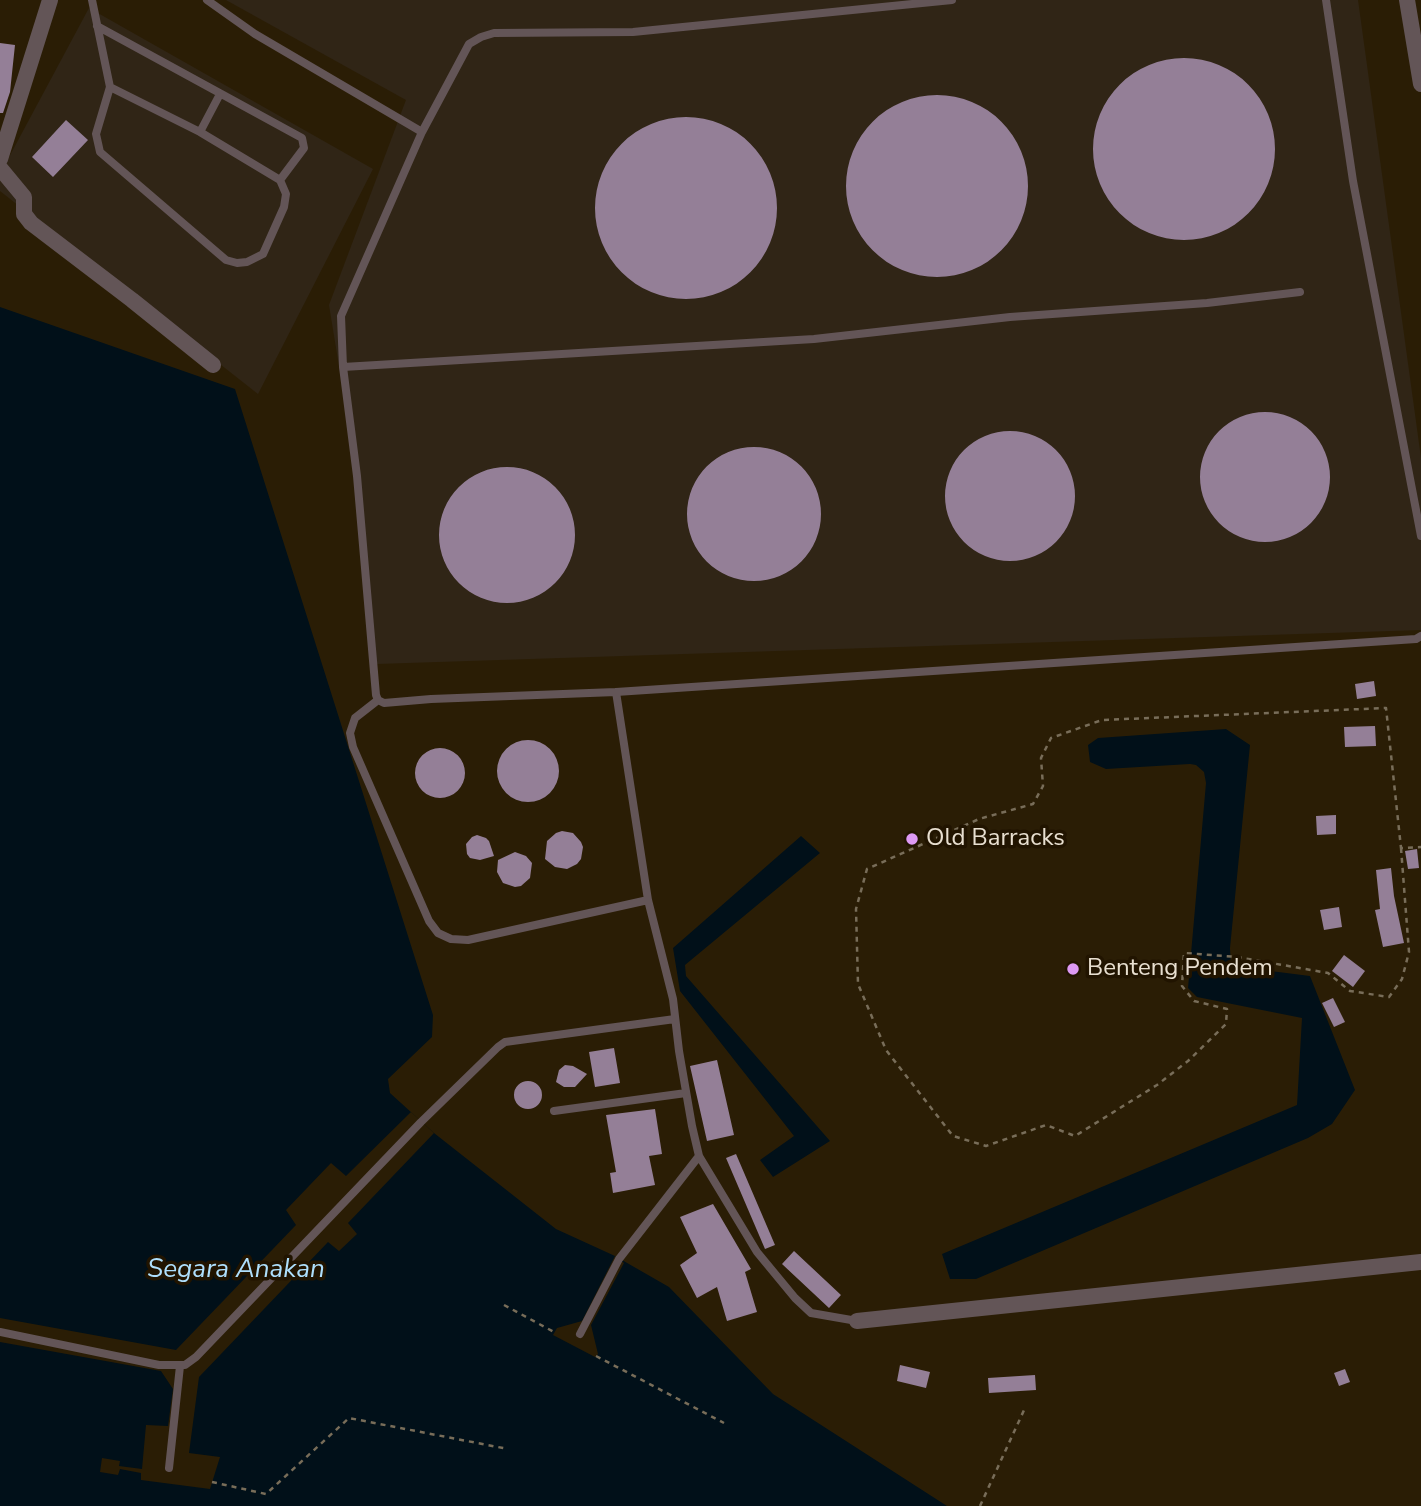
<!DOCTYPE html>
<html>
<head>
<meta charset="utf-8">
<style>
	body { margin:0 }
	canvas { display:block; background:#2a1d05 }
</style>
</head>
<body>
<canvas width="1421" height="1506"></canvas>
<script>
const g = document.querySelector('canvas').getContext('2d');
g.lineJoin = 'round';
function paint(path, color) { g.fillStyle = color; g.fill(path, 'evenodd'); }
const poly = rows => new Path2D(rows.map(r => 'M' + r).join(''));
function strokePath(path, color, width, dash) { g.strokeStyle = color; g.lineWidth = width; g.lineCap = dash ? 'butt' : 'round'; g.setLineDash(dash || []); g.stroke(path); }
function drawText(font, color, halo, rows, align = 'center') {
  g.font = font + ' "Nunito Sans",sans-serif'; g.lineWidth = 7; g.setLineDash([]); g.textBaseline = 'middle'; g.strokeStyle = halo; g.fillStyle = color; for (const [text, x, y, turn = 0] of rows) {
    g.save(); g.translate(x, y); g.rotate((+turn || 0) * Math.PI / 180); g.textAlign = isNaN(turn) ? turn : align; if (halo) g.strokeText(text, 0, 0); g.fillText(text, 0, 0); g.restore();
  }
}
paint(poly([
	[226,0,1358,0,1421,458,1421,630,376,664,357,476,329,305,406,100],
	[89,8,373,169,258,394,0,191,0,174]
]), '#302516');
paint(poly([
	[0,307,235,389,433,1015,432,1037,388,1079,390,1093,434,1133,556,1229,615,1256,669,1287,773,1394,947,1506,0,1506],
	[1226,729,1250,745,1230,948,1231,966,1310,976,1355,1090,1332,1124,1308,1138,976,1279,950,1279,942,1254,1297,1105,1302,1018,1197,997,1188,988,1206,783,1204,772,1196,765,1190,764,1106,769,1090,762,1088,745,1098,738],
	[801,836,820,853,685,965,686,976,830,1141,773,1177,760,1160,794,1136,680,991,673,948]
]), '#011019');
paint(poly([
	[411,1112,434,1133,348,1223,357,1234,339,1251,328,1242,199,1377,189,1453,220,1457,210,1489,141,1480,141,1473,120,1469,118,1475,100,1472,102,1458,120,1461,119,1466,142,1469,146,1425,168,1426,173,1389,161,1371,0,1342,0,1318,176,1350,296,1225,286,1210,331,1163,346,1176],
	[615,1256,624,1263,591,1325,598,1354,595,1357,553,1335,557,1328,582,1321]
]), '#2a1d05');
paint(poly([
	[0,43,15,45,10,92,3,113,0,113],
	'1093 149a91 91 0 1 1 182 0a91 91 0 1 1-182 0Z',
	'846 186a91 91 0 1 1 182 0a91 91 0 1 1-182 0Z',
	'595 208a91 91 0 1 1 182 0a91 91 0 1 1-182 0Z',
	[66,120,88,140,53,177,32,157],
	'1200 477a65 65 0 1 1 130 0a65 65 0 1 1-130 0Z',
	'945 496a65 65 0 1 1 130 0a65 65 0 1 1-130 0Z',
	'687 514a67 67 0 1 1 134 0a67 67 0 1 1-134 0Z',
	'439 535a68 68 0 1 1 136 0a68 68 0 1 1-136 0Z',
	[1374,681,1376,696,1357,699,1355,684],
	[1375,726,1376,746,1345,747,1344,727],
	'497 771a31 31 0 1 1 62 0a31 31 0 1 1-62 0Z',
	'415 773a25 25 0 1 1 50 0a25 25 0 1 1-50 0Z',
	[1336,815,1336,834,1317,835,1316,816],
	[562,831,573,833,581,842,583,847,581,859,577,864,567,869,555,867,545,859,547,841,556,833],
	[477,835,486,838,489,841,494,856,480,860,470,858,467,854,466,844,472,837],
	[1417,849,1419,868,1408,869,1405,851],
	[515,852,526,856,532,863,530,878,521,886,515,887,503,883,497,872,498,860],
	[1391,868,1394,896,1404,943,1383,947,1375,910,1380,909,1376,870],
	[1339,907,1342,927,1324,930,1320,910],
	[1344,955,1365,971,1353,987,1332,971],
	[1333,998,1345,1022,1334,1027,1322,1003],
	[614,1048,620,1083,595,1087,589,1052],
	[717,1060,734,1135,707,1141,690,1066],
	[565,1065,573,1066,587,1074,575,1087,564,1087,556,1082,559,1070],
	'514 1095a14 14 0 1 1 28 0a14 14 0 1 1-28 0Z',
	[655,1109,662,1154,649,1156,655,1185,613,1193,610,1173,616,1172,606,1115],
	[736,1154,775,1245,765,1249,726,1158],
	[713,1204,751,1269,745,1272,757,1312,727,1321,717,1287,697,1298,680,1265,697,1253,680,1217],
	[794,1251,841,1295,829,1308,782,1264],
	[900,1365,930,1372,926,1388,897,1381],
	[1345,1369,1350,1382,1339,1386,1334,1373],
	[1035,1375,1036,1390,989,1393,988,1378]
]), '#947f97');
strokePath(poly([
	[1401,848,1409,952,1402,979,1389,997,1350,991,1328,973,1237,957,1184,953,1182,986,1194,1001,1227,1009,1226,1024,1188,1061,1157,1085,1075,1136,1046,1125,986,1146,953,1136,886,1050,858,984,856,909,867,869,979,819,1033,804,1043,786,1041,758,1051,738,1102,720,1386,708,1401,848,1421,847],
	[504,1305,554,1332],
	[596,1356,724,1423],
	[212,1482,266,1494,349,1418,508,1449],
	[980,1506,1025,1408]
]), '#786d59', 2.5, [5, 5]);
strokePath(poly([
	[92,0,110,87,200,132,280,180,286,194,284,207,263,254,247,262,237,263,226,260,100,152,96,134,110,87],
	[207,0,255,34,422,132],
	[952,0,633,32,494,33,481,37,469,44,422,132,341,316,343,367,357,476,376,695,378,700,384,703,431,699,616,692,1416,639,1421,636],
	[1326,0,1353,181,1421,536],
	[97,26,302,138,304,148,280,180],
	[200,132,220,94],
	[343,367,814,339,1010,317,1207,303,1300,292],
	[616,692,648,900,673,999,679,1051,692,1126,699,1156,757,1252,795,1298,811,1313,857,1321],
	[378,700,355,718,350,733,353,747,429,921,438,933,451,939,468,940,648,900],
	[554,1111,686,1093],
	[0,1332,159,1365,185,1365,196,1357,421,1122,498,1047,505,1042,675,1019],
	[580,1334,619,1259,699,1156],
	[169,1468,180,1366]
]), '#635557', 8);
strokePath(poly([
	[1407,0,1421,84],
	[0,159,50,0],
	[0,168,24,197,24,214,31,223,132,300,213,365],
	[857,1321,1421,1262]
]), '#635557', 16);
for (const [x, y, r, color] of [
	[912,839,7,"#dd99f4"],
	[1073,969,7,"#dd99f4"]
]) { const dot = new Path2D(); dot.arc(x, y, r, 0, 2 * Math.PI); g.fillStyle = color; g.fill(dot); strokePath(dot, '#211400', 2.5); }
drawText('24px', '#e8dfd0', '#211400', [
	["Old Barracks",926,839],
	["Benteng Pendem",1087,969]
], 'left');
drawText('italic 26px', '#aedffc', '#211400', [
	["Segara Anakan",236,1271]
]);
</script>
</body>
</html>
